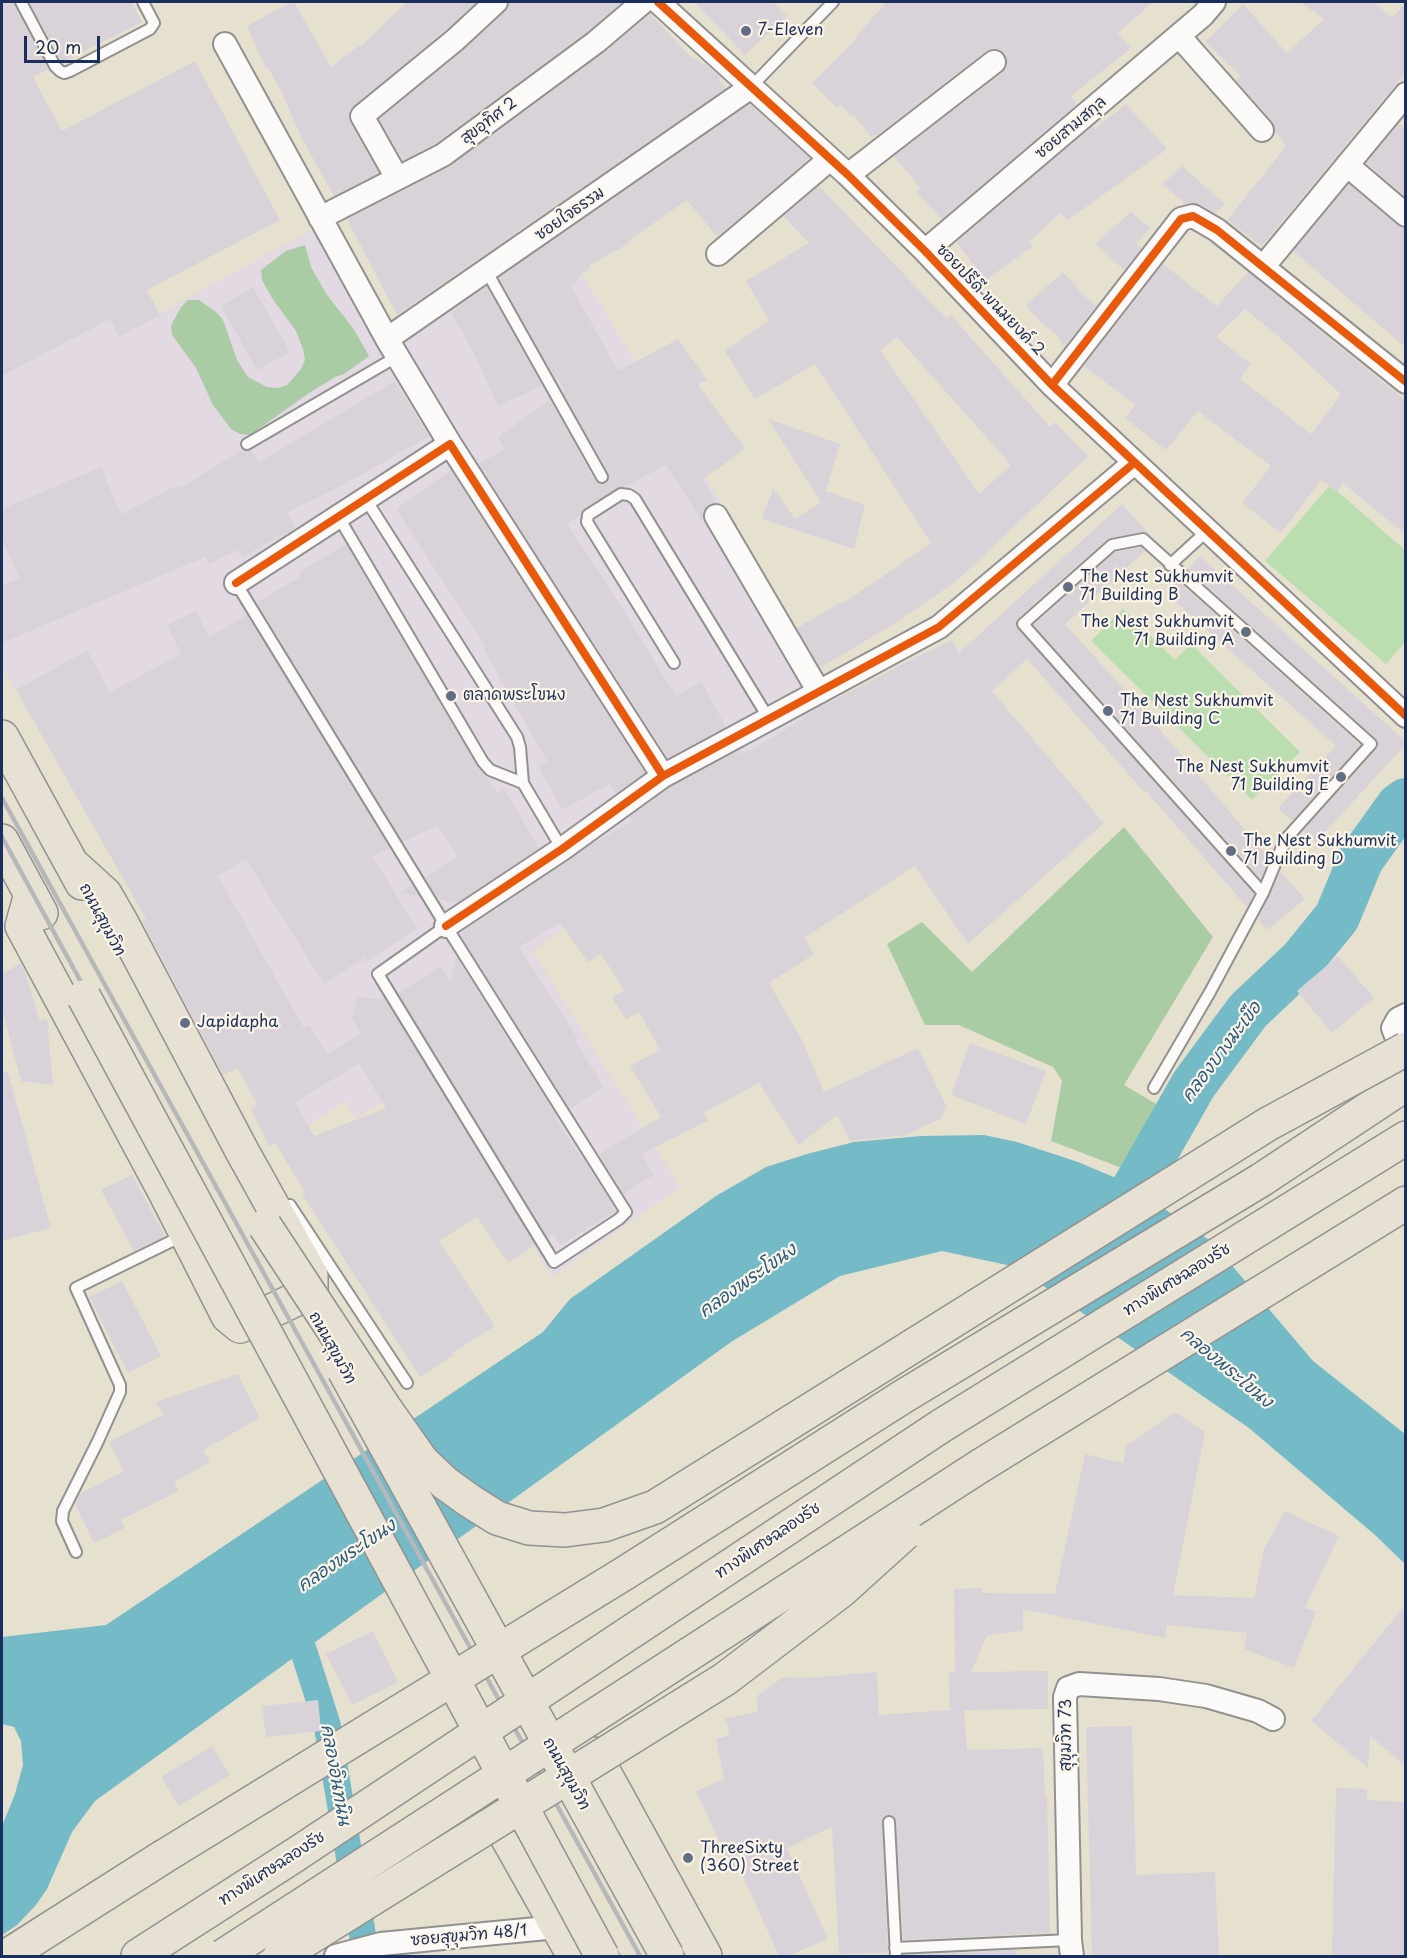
<!DOCTYPE html>
<html>
<head>
<meta charset="utf-8">
<style>
	body { margin:0 }
	#map { position:relative; width:1407px; height:1958px; overflow:hidden; background:#e6e0cf; font-family:"Playpen Sans",sans-serif }
	canvas { display:block }
	.frame { position:absolute; inset:0; border:3px solid #1b2f5e; pointer-events:none }
	.scale { position:absolute; left:24px; top:36px; width:76px; height:27px; box-sizing:border-box; border:3px solid #1b2f5e; border-top:0; padding-left:8px; font-size:18px; line-height:21px; white-space:nowrap; color:#1b2f5e; -webkit-text-stroke:4px #fcf5e5; paint-order:stroke }
</style>
</head>
<body>
<div id="map">
<canvas width="1407" height="1958"></canvas>
<div class="frame"></div>
<div class="scale">20 m</div>
</div>
<script>
const g = document.querySelector('canvas').getContext('2d');
g.lineJoin = 'round';
function paint(path, color) { g.fillStyle = color; g.fill(path, 'evenodd'); }
const poly = rows => new Path2D(rows.map(r => 'M' + r).join(''));
function strokePath(path, color, width, dash) { g.strokeStyle = color; g.lineWidth = width; g.lineCap = dash ? 'butt' : 'round'; g.setLineDash(dash || []); g.stroke(path); }
function drawText(font, color, halo, rows, align = 'center') {
  g.font = font + ' "Playpen Sans","Playpen Sans Thai",sans-serif'; g.lineWidth = 4.5; g.setLineDash([]); g.textBaseline = 'middle'; g.strokeStyle = halo; g.fillStyle = color; for (const [text, x, y, turn = 0] of rows) {
    g.save(); g.translate(x, y); g.rotate((+turn || 0) * Math.PI / 180); g.textAlign = isNaN(turn) ? turn : align; if (halo) g.strokeText(text, 0, 0); g.fillText(text, 0, 0); g.restore();
  }
}
paint(poly([
	[2,114,119,336,331,219,390,323,548,218,859,731,704,819,533,952,680,1187,552,1277,423,1077,355,1119,346,1101,308,1125,50,671,16,690,2,669,2,643,149,580,101,467,2,509,2,376,89,330,2,164],
	[2,538,19,578,2,586]
]), '#e3d9e3');
paint(poly([
	[1330,485,1405,550,1405,642,1386,664,1265,561],
	[1123,609,1175,660,1191,644,1300,752,1252,800,1091,641]
]), '#badeb0');
paint(poly([
	[305,245,311,267,327,295,353,328,369,356,344,374,335,377,309,393,250,435,240,434,231,429,213,405,196,368,172,335,171,326,181,307,188,300,199,300,216,312,223,320,237,360,248,377,267,387,277,388,287,385,301,369,305,360,303,349,296,331,272,298,262,280,261,270,286,251],
	[1124,827,1213,937,1124,1085,1163,1108,1127,1170,1051,1141,1062,1081,1053,1067,959,1025,925,1025,887,944,922,922,972,972]
]), '#aacca4');
paint(poly([
	[984,1135,1017,1142,1078,1162,1154,1194,1156,1203,1212,1242,1313,1361,1405,1434,1405,1564,1375,1535,1249,1428,1016,1267,942,1251,840,1276,731,1342,95,1801,72,1832,47,1889,36,1905,17,1925,2,1935,2,1826,15,1794,23,1765,21,1741,14,1727,2,1724,2,1637,106,1625,543,1332,570,1299,716,1196,766,1167,807,1154,854,1142,921,1136]
]), '#75bac7');
strokePath(poly([
	[290,1616,303,1649,327,1724,366,1956]
]), '#75bac7', 27);
strokePath(poly([
	[1104,1242,1194,1084,1248,1011,1302,960,1337,917,1361,859,1399,806,1406,801]
]), '#75bac7', 46);
paint(poly([
	[2,2,14,2,48,69,33,77,62,131,195,61,280,220,147,290,160,315,119,337,110,319,2,376],
	[29,2,131,2,142,22,62,62],
	[291,2,294,2,331,67,360,45,361,46,407,2,477,2,446,30,350,110,349,116,350,123,379,173,334,196,301,137,282,93,268,68,266,69,247,26],
	[509,2,623,2,588,31,436,143,403,161,379,119,464,50,505,12],
	[694,2,773,2,787,16,745,55],
	[886,2,1153,2,1118,33,1131,48,1071,96,1077,104,942,219,916,192,920,188,894,156,1002,73,1007,67,1007,60,1004,53,999,49,993,49,986,51,876,136,875,134,871,137,853,114,851,116,841,105,837,108,812,83,856,39,855,38],
	[1300,2,1374,2,1392,18,1406,2,1406,72,1262,246,1227,220,1286,146,1275,131,1272,121,1236,80,1241,76,1205,42,1243,4,1287,53,1324,19],
	[650,14,692,58,694,57,703,65,705,63,721,78,719,80,726,88,397,315,347,219,451,166,604,53],
	[750,104,810,158,717,237,687,200,628,241,629,243,589,266,591,268,578,277,579,279,571,286,618,371,678,339,707,380,698,384,745,449,703,479,717,503,710,504,705,509,702,521,666,465,624,487,617,488,584,509,580,515,567,524,607,584,676,696,701,681,726,727,668,758,479,464,504,449,498,437,550,400,595,481,602,484,606,483,609,478,563,392,565,391,558,379,556,380,499,278],
	[1126,104,1167,149,1068,220,1060,213,1029,242,1033,246,986,280,957,243,960,239,1093,126,1095,129],
	[1399,124,1406,129,1406,197,1366,163],
	[1182,166,1225,204,1215,213,1199,204,1186,204,1162,184],
	[1349,184,1397,225,1406,228,1406,348,1293,251],
	[819,186,947,319,951,315,1050,427,1055,422,1088,456,958,580,897,622,820,668,797,628,841,602,840,605,902,564,900,564,931,543,815,364,755,399,725,351,769,320,746,281,809,243,783,216],
	[897,337,1011,465,979,494,880,350],
	[1131,212,1150,228,1136,244,1142,248,1124,270,1095,244],
	[1163,264,1217,306,1248,272,1406,401,1406,535,1343,483,1337,492,1321,480,1281,533,1242,503,1271,466,1198,411,1166,450,1125,418,1136,405,1084,366],
	[1245,309,1279,337,1341,394,1311,434,1240,379,1251,364,1216,337],
	[1063,272,1077,287,1076,288,1096,306,1064,347,1055,333,1039,321,1026,305],
	[253,287,290,352,257,370,221,306],
	[487,287,542,386,498,406,471,347,450,312],
	[395,381,429,437,393,456,393,457,333,490,288,512,295,528,243,557,238,550,209,564,205,557,2,643,2,586,19,578,2,538,2,509,101,467,121,514,176,486,178,489,242,450,251,450,259,462],
	[768,419,840,444,826,491,865,505,854,549,762,519,773,488,795,519,821,502],
	[451,470,645,773,616,793,610,783,601,790,600,789,562,810,538,766,547,761,483,648,485,646,396,509],
	[1122,504,1151,536,1142,532,1107,539,1018,618,1016,626,1254,894,1247,907,1146,791,1144,792,1027,659,992,691,1104,823,968,944,915,866,804,938,814,954,769,983,802,1040,824,1092,918,1048,947,1107,940,1119,906,1135,850,1141,837,1115,799,1145,759,1083,703,1113,709,1120,642,1154,654,1175,623,1194,599,1154,661,1117,630,1066,660,1050,639,1012,626,1019,612,998,624,990,601,954,588,962,560,923,519,947,578,1039,575,1041,604,1087,570,1109,461,936,463,931,592,844,633,821,630,817,670,787,739,750,741,754,758,746,803,719,802,717,914,658,952,640,959,653],
	[346,544,477,766,498,793,504,788,539,848,457,903,439,900,425,877,458,856,437,826,403,842,257,602,300,577,298,573],
	[1141,547,1145,551,1065,624,1156,725,1269,858,1261,879,1034,625,1115,552],
	[1200,556,1406,742,1406,744,1316,842,1303,831,1377,749,1378,741,1188,569],
	[1177,580,1360,745,1292,821,1278,808,1336,746,1166,593],
	[196,611,209,637,247,615,390,848,372,856,417,929,364,963,365,957,324,984,246,859,218,876,304,1028,309,1025,327,1054,361,1033,352,1019,357,997,385,999,535,1245,508,1263,477,1217,439,1241,495,1326,452,1353,454,1355,420,1377,302,1194,305,1192,275,1143,269,1146,251,1109,258,1105,237,1068,223,1075,142,921,146,919,16,690,87,650,110,692,181,654,167,625],
	[359,1064,386,1108,314,1136,295,1102],
	[1280,871,1305,899,1267,930,1258,919],
	[412,885,419,896,400,893],
	[1338,956,1374,998,1332,1033,1297,991],
	[456,957,557,1117,555,1118,611,1201,609,1202,615,1211,561,1245,553,1233,547,1237,398,993,441,966,450,982],
	[21,963,25,972,40,1021,47,1019,53,1085,21,1081,2,1009,2,974],
	[970,1043,1046,1071,1026,1124,951,1095],
	[2,1072,8,1072,51,1228,2,1241],
	[132,1175,165,1236,134,1251,101,1190],
	[122,1281,161,1356,128,1373,89,1297],
	[238,1374,260,1418,203,1450,210,1462,174,1482,179,1491,121,1520,125,1528,94,1543,75,1504,81,1493,124,1471,109,1442,163,1415,156,1402],
	[1175,1412,1205,1432,1173,1595,1254,1598,1264,1549,1285,1511,1339,1536,1305,1608,1316,1612,1294,1668,1244,1649,1247,1633,1167,1625,1165,1638,1023,1609,1023,1631,987,1635,971,1672,1048,1671,1048,1709,964,1710,967,1750,1043,1748,1045,1797,1047,1797,1050,1933,903,1940,896,1822,893,1816,888,1815,883,1818,882,1822,888,1952,839,1954,832,1827,787,1848,828,1939,788,1956,779,1956,740,1870,734,1873,696,1791,724,1779,716,1739,730,1735,725,1718,758,1712,757,1696,783,1677,806,1678,877,1672,879,1715,950,1710,949,1672,955,1672,954,1589,982,1588,982,1593,1055,1594,1085,1454,1123,1463,1126,1446],
	[1406,1604,1406,1767,1370,1736,1368,1768,1311,1721],
	[373,1631,398,1682,352,1705,326,1654],
	[318,1700,321,1731,266,1737,262,1706],
	[1132,1726,1136,1875,1215,1872,1219,1956,1092,1956,1086,1727],
	[212,1746,230,1775,179,1806,161,1777],
	[1336,1788,1367,1789,1367,1800,1406,1802,1406,1956,1332,1956],
	[1016,1950,1016,1956,913,1956,913,1955]
]), '#d9d3d9');
const service = poly([
	[21,2,55,66,60,71,64,73,70,71,150,29,154,23,143,2],
	[751,87,833,2],
	[487,272,602,477],
	[247,444,398,356],
	[365,498,517,737,520,747,523,783],
	[338,516,483,762,490,770,523,783,562,849],
	[1170,565,1207,531],
	[236,583,446,926],
	[674,663,587,522,588,515,621,494,629,495,635,499,769,719],
	[446,926,626,1212,619,1219,554,1262,378,974,446,926],
	[1154,1088,1210,992,1263,893,1285,840,1371,744,1143,539,1112,545,1023,624,1263,893],
	[290,1205,407,1383],
	[76,1552,62,1521,63,1511,98,1441,120,1392,120,1385,76,1288,182,1236],
	[889,1822,896,1956],
	[895,1948,1070,1940]
]);
const minor = poly([
	[658,2,848,175,925,251,1052,385,1406,716],
	[1179,36,1262,130],
	[225,44,387,339,450,444],
	[1347,165,1406,215],
	[848,175,994,62],
	[397,178,362,116,455,40,496,2],
	[320,218,443,155,596,42,643,2],
	[925,251,1203,15,1214,2],
	[718,254,830,159],
	[1263,267,1406,94],
	[387,339,751,87],
	[1052,385,1181,219,1193,216,1217,230,1406,382],
	[716,516,819,692],
	[236,583,450,444,663,776],
	[446,926,562,849,663,776,939,627,1134,463],
	[1406,1015,1398,1019,1393,1028,1396,1036,1406,1045],
	[336,1956,381,1944,557,1927],
	[1072,1956,1070,1940,1065,1697,1068,1688,1079,1684,1159,1689,1206,1696,1258,1711,1273,1719]
]);
const primary = poly([
	[2,737,82,883],
	[2,841,41,913],
	[31,894,22,926,165,1192,228,1316,240,1326,311,1292,311,1275,242,1151,120,920,105,894,72,864],
	[575,1766,594,1754,705,1956],
	[513,1803,494,1814,574,1956]
]);
const motorway = poly([
	[1261,1180,1406,1084],
	[941,1426,1406,1138],
	[980,1466,1406,1203],
	[7,1956,163,1857],
	[138,1956,295,1855]
]);
strokePath(service, '#919190', 14);
strokePath(minor, '#919190', 26);
strokePath(primary, '#919190', 36);
strokePath(motorway, '#919190', 36);
strokePath(service, '#fbfaf8', 10);
strokePath(minor, '#fbfaf8', 22);
strokePath(primary, '#e6e1d3', 33);
strokePath(motorway, '#e6e1d3', 33);
strokePath(poly([
	[2,798,640,1956],
	[2,837,434,1630,619,1956]
]), '#b6b7ba', 4.5);
const primaryBridge = poly([
	[84,997,602,1956],
	[344,1370,667,1956]
]);
const motorwayBridge = poly([
	[265,1226,384,1407,422,1461,445,1483,470,1501,497,1518,529,1528,565,1530,604,1525,655,1507,1268,1124,1406,1049],
	[295,1855,941,1426],
	[163,1857,625,1573,904,1396,1261,1180],
	[223,1956,980,1466],
	[280,1956,725,1679,842,1590,905,1533]
]);
strokePath(primaryBridge, '#919190', 36, []);
strokePath(motorwayBridge, '#919190', 36, []);
strokePath(primaryBridge, '#e6e1d3', 33);
strokePath(motorwayBridge, '#e6e1d3', 33);
strokePath(poly([
	[658,2,848,175,925,251,1052,385,1406,716],
	[1052,385,1181,219,1193,216,1217,230,1406,382],
	[236,583,450,444,663,776],
	[446,926,562,849,663,776,939,627,1134,463]
]), '#e8590c', 8);
for (const [x, y, r, color] of [
	[746,31,6,"#626d86"],
	[1068,587,6,"#626d86"],
	[1246,632,6,"#626d86"],
	[451,696,6,"#626d86"],
	[1108,711,6,"#626d86"],
	[1341,777,6,"#626d86"],
	[1231,851,6,"#626d86"],
	[185,1023,6,"#626d86"],
	[688,1858,6,"#626d86"]
]) { const dot = new Path2D(); dot.arc(x, y, r, 0, 2 * Math.PI); g.fillStyle = color; g.fill(dot); strokePath(dot, '#fcf5e5', 2); }
drawText('16px', '#1b2f5e', '#fcf5e5', [
	["7-Eleven",758,31],
	["The Nest Sukhumvit",1080,578],
	["71 Building B",1080,596],
	["The Nest Sukhumvit",1234,623,"right"],
	["71 Building A",1234,641,"right"],
	["ตลาดพระโขนง",463,696],
	["The Nest Sukhumvit",1120,702],
	["71 Building C",1120,720],
	["The Nest Sukhumvit",1329,768,"right"],
	["71 Building E",1329,786,"right"],
	["The Nest Sukhumvit",1243,842],
	["71 Building D",1243,860],
	["Japidapha",197,1023],
	["ThreeSixty",700,1849],
	["(360) Street",700,1867]
], 'left');
drawText('16px', '#1b2f5e', '#fcf5e5', [
	["สุขอุทิศ 2",489,121,-37],
	["ซอยสามสกุล",1071,128,-40],
	["ซอยใจธรรม",570,214,-35],
	["ซอยปรีดี พนมยงค์ 2",990,300,46],
	["ถนนสุขุมวิท",102,920,62],
	["ทางพิเศษฉลองรัช",1177,1280,-32],
	["ถนนสุขุมวิท",332,1348,61],
	["ทางพิเศษฉลองรัช",768,1541,-34],
	["สุขุมวิท 73",1067,1735,-90],
	["ถนนสุขุมวิท",566,1774,61],
	["ทางพิเศษฉลองรัช",272,1869,-33],
	["ซอยสุขุมวิท 48/1",469,1936,-5]
]);
drawText('italic 18px', '#295a82', '#fcf5e5', [
	["คลองบางมะเขือ",1222,1052,-53],
	["คลองพระโขนง",748,1281,-35],
	["คลองพระโขนง",1226,1368,40],
	["คลองพระโขนง",347,1556,-34],
	["คลองอินทนิน",335,1775,80]
]);
</script>
</body>
</html>
